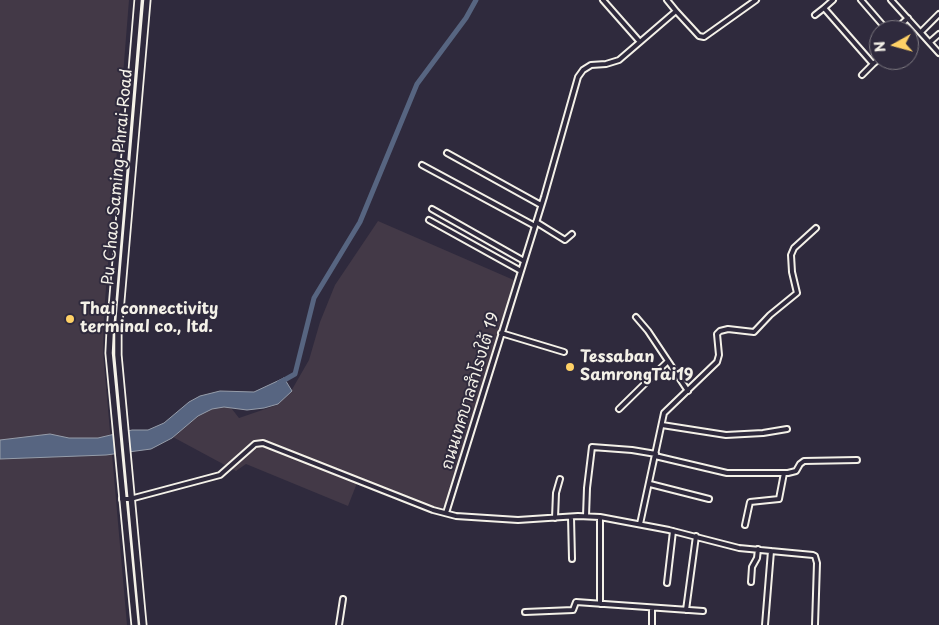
<!DOCTYPE html>
<html>
<head>
<meta charset="utf-8">
<style>
	body { margin:0 }
	#map { position:relative; width:939px; height:625px; overflow:hidden; background:#2f2a3d; font-family:"Playpen Sans",sans-serif }
	canvas { display:block }
	.north { position:absolute; left:869px; top:20px; width:50px; height:50px; box-sizing:border-box; background:#2f2a3d; border:1px solid #7e7a81; border-radius:50%; rotate:263deg; font-size:14px; font-weight:700; line-height:20px; text-align:center; color:#f4f1e8 }
	.north::after { content:''; display:block; margin:auto; width:18px; height:22px; background:#ffd166; clip-path:polygon(50% 0,100% 100%,50% 72%,0 100%) }
</style>
</head>
<body>
<div id="map">
<canvas width="939" height="625"></canvas>
<div class="north">N</div>
</div>
<script>
const g = document.querySelector('canvas').getContext('2d');
g.lineJoin = 'round';
function paint(path, color) { g.fillStyle = color; g.fill(path, 'evenodd'); }
const poly = rows => new Path2D(rows.map(r => 'M' + r).join(''));
function strokePath(path, color, width, dash) { g.strokeStyle = color; g.lineWidth = width; g.lineCap = dash ? 'butt' : 'round'; g.setLineDash(dash || []); g.stroke(path); }
function drawText(font, color, halo, rows, align = 'center') {
  g.font = font + ' "Playpen Sans","Playpen Sans Thai",sans-serif'; g.lineWidth = 4; g.setLineDash([]); g.textBaseline = 'middle'; g.strokeStyle = halo; g.fillStyle = color; for (const [text, x, y, turn = 0] of rows) {
    g.save(); g.translate(x, y); g.rotate((+turn || 0) * Math.PI / 180); g.textAlign = isNaN(turn) ? turn : align; if (halo) g.strokeText(text, 0, 0); g.fillText(text, 0, 0); g.restore();
  }
}
paint(poly([
	[0,0,129,0,104,313,103,352,127,625,0,625],
	[378,221,516,281,447,501,442,508,437,509,357,483,348,506,246,464,236,471,171,436,208,408,228,404,239,418,277,405,290,393,309,360,320,322,335,285]
]), '#433947');
const water = poly([
	[284,378,292,391,278,404,264,408,247,410,224,407,212,409,198,416,172,438,151,449,106,455,0,459,0,440,50,434,69,438,98,438,132,430,148,430,164,423,189,402,200,396,220,391,254,392,284,378]
]);
paint(water, '#576581');
strokePath(water, '#969daa', 1);
strokePath(poly([
	[279,383,295,374,314,298,360,222,417,84,466,18,476,0]
]), '#576581', 5);
const street = poly([
	[603,0,640,42],
	[833,0,824,8,873,64,879,59],
	[861,0,887,30],
	[891,0,939,53],
	[676,11,699,36,704,37,756,0],
	[815,15,824,8],
	[895,30,908,18],
	[921,32,939,14],
	[930,42,939,34],
	[862,75,873,64],
	[447,153,541,205],
	[422,165,535,226],
	[432,209,524,261],
	[429,220,521,271],
	[536,222,565,240,572,234],
	[636,317,648,331,688,391],
	[501,333,564,352],
	[619,409,668,361],
	[662,425,726,435,763,433,787,429],
	[655,456,727,473,788,473,796,471,800,464,804,461,857,460],
	[650,484,709,499],
	[122,499,130,499,220,475,255,444,263,443,433,510,456,516,518,520,578,516,600,517,669,530,739,548,813,555,815,556,817,563,815,625],
	[446,513,544,197,578,77,583,70,591,65,606,64,619,60,676,11,667,0],
	[586,516,587,488,592,447,632,450,656,454],
	[571,517,572,559],
	[555,518,556,493,560,479],
	[640,524,664,413,717,362,719,355,717,334,720,331,728,329,754,332,770,315,797,293,792,272,791,255,794,248,816,228],
	[745,525,750,502,779,499,784,473],
	[751,582,752,567,757,558,758,549],
	[667,583,673,531],
	[600,604,600,517],
	[652,608,652,625],
	[686,610,696,536],
	[525,612,573,610,576,602,703,611],
	[339,625,343,599],
	[765,625,771,551]
]);
const secondary = poly([
	[135,625,109,353,110,333,138,0],
	[143,625,118,355,118,334,147,0]
]);
strokePath(street, '#f4f1e8', 8);
strokePath(secondary, '#f4f1e8', 9);
strokePath(street, '#2f2a3d', 4);
strokePath(secondary, '#2f2a3d', 5.5);
for (const [x, y, r, color] of [
	[70,319,5,"#ffd166"],
	[570,367,5,"#ffd166"]
]) { const dot = new Path2D(); dot.arc(x, y, r, 0, 2 * Math.PI); g.fillStyle = color; g.fill(dot); strokePath(dot, '#2f2a3d', 2); }
drawText('16px', '#f4f1e8', '#2f2a3d', [
	["Pu Chao Saming Phrai Road",118,177,-85],
	["ถนนเทศบาลสำโรงใต้ 19",471,391,-73]
]);
drawText('bold 16px', '#f4f1e8', '#2f2a3d', [
	["Thai connectivity",80,310],
	["terminal co., ltd.",80,328],
	["Tessaban",580,358],
	["SamrongTai19",580,376]
], 'left');
</script>
</body>
</html>
